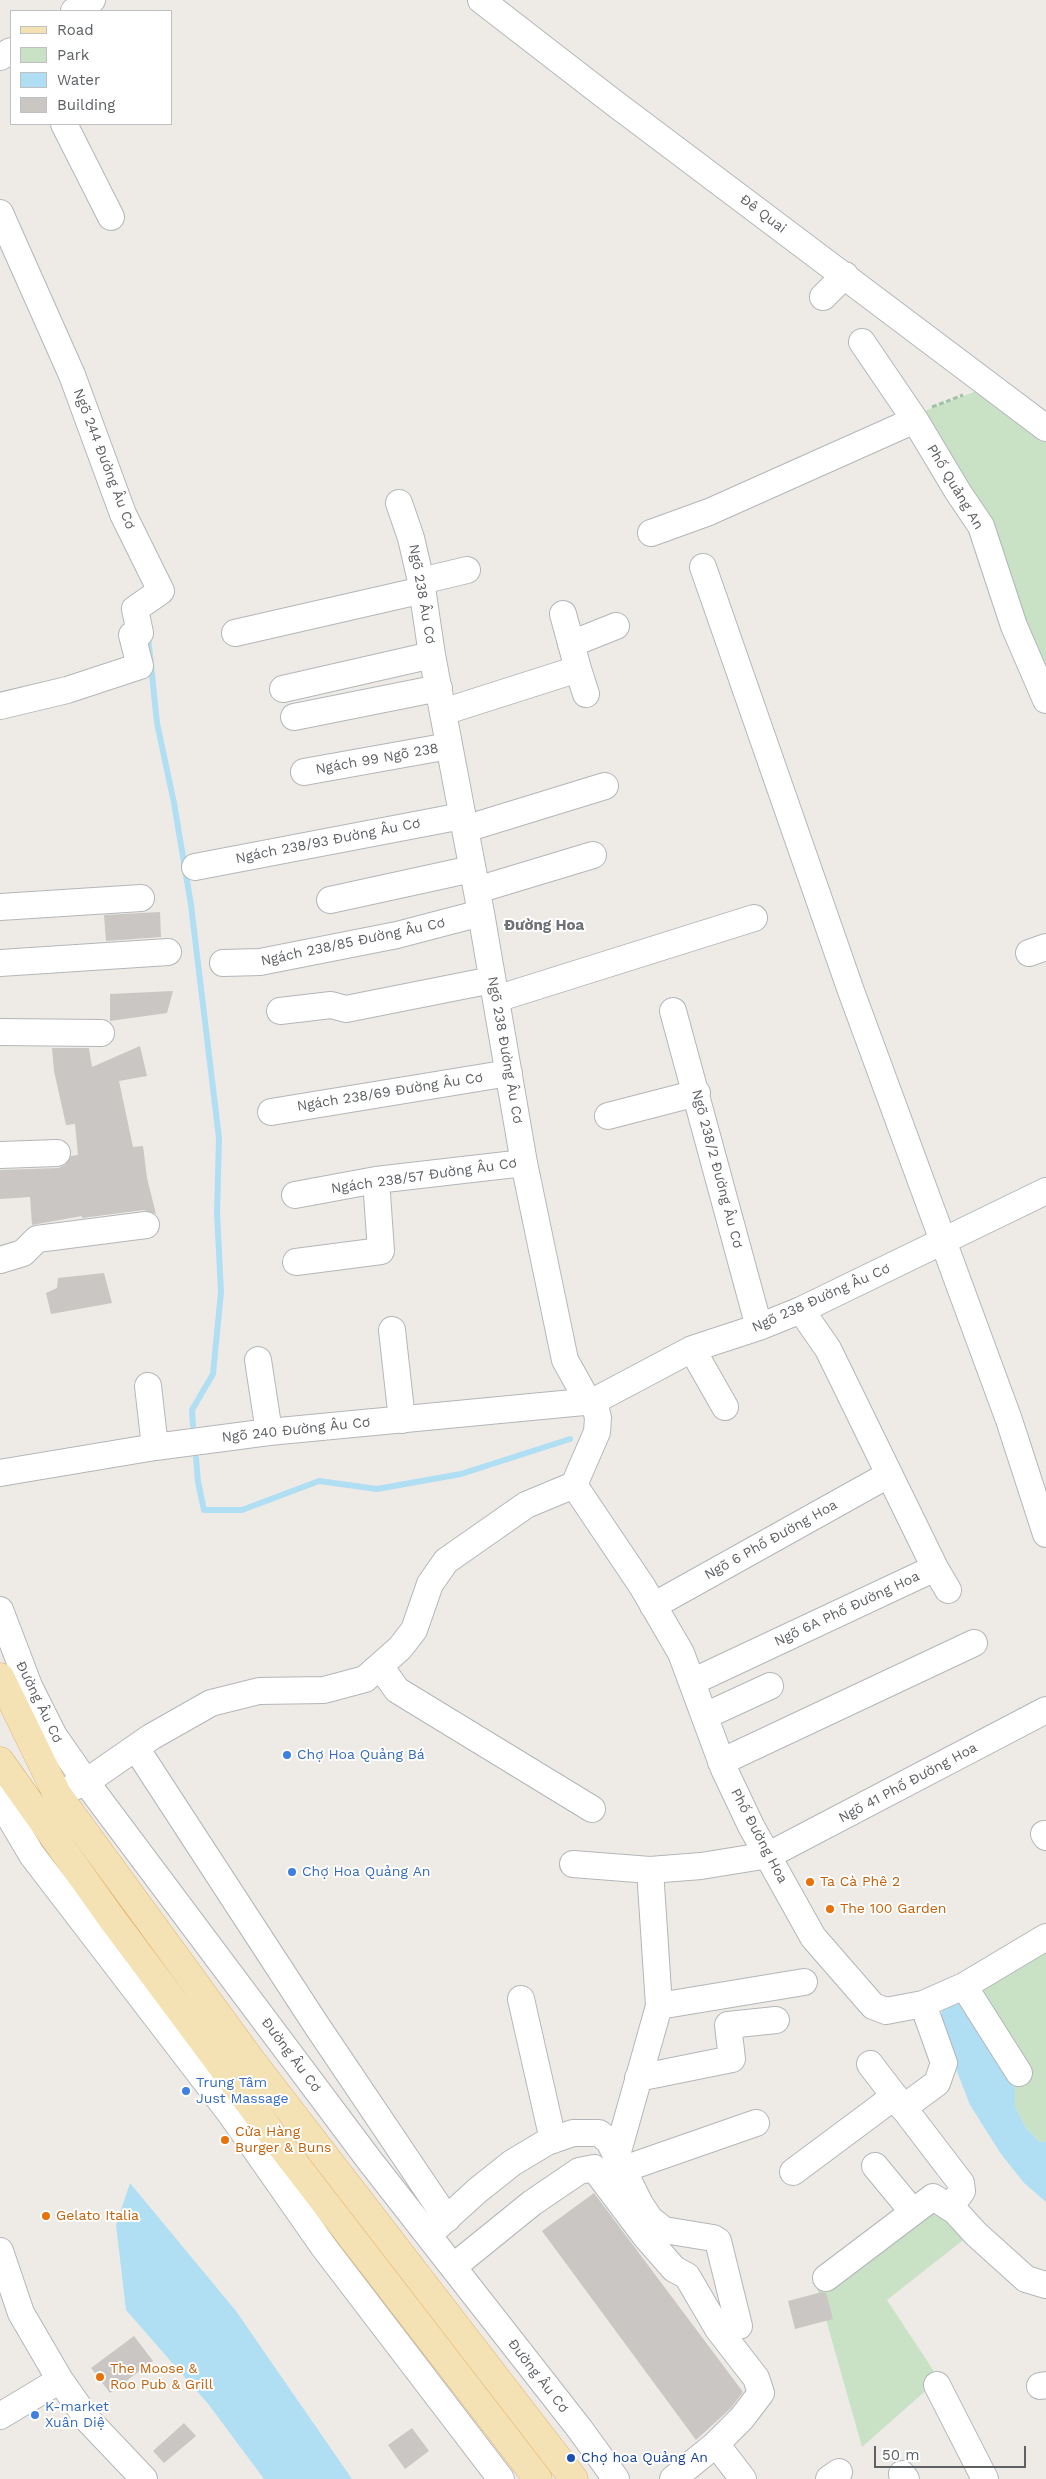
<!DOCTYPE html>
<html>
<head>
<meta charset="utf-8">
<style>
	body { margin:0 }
	#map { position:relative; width:1046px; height:2479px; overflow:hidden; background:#eeebe6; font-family:"Work Sans",sans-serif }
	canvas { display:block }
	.legend { position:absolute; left:10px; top:10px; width:162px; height:115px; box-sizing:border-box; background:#fff; border:1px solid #bfc0c1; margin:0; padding:6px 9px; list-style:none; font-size:15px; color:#5e6164 }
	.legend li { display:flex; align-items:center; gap:10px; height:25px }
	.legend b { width:25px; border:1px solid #bfc0c1 }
	.scale { position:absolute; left:874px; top:2446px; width:152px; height:22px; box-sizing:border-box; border:2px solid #5e6164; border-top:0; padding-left:6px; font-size:15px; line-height:18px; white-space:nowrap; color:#5e6164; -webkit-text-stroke:4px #fff; paint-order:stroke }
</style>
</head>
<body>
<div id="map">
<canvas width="1046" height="2479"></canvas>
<ul class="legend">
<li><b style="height:6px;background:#f5e2b4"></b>Road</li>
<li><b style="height:14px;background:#c9e2c6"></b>Park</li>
<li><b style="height:14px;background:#b0dff4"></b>Water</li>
<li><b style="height:14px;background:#c9c6c3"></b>Building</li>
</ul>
<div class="scale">50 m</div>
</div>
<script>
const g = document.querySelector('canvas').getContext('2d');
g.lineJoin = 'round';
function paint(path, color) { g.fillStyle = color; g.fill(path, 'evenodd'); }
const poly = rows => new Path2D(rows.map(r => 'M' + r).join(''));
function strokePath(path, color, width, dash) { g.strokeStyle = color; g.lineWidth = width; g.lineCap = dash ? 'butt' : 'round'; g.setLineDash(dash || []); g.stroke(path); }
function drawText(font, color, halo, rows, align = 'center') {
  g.font = font + ' "Work Sans",sans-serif'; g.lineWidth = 4; g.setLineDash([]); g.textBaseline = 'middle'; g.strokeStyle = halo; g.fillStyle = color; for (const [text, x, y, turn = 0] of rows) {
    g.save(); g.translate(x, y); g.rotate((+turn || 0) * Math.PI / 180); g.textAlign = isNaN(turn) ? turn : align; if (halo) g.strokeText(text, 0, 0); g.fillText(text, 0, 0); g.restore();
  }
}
paint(poly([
	[979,390,1046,442,1046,690,917,414],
	[1046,1946,1046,2142,1039,2141,1026,2128,1015,2106,1015,2078,963,1996],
	[929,2195,967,2237,887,2300,939,2379,862,2447,816,2284]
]), '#c9e2c6');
paint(poly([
	[963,1996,1015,2079,1015,2106,1026,2128,1039,2141,1046,2142,1046,2202,1024,2183,1001,2154,970,2105,956,2069,939,2020,944,2007],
	[130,2183,236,2311,352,2479,264,2479,209,2405,126,2310,116,2225]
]), '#b0dff4');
strokePath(poly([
	[148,636,157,723,174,803,191,905,219,1138,217,1213,221,1292,213,1374,192,1410,193,1425],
	[196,1458,198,1482,204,1510,242,1510,319,1481,377,1489,461,1474,570,1439]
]), '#b0dff4', 6);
paint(poly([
	[160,912,161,937,106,941,104,915],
	[173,991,167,1013,110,1021,110,994],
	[140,1046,147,1076,119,1081,133,1147,143,1146,147,1178,156,1214,144,1210,82,1218,82,1216,32,1225,30,1197,0,1199,0,1170,58,1168,65,1165,71,1156,78,1155,75,1124,66,1125,54,1071,52,1048,89,1048,92,1067],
	[104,1273,112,1303,51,1314,46,1293,57,1288,58,1278],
	[594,2193,743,2392,731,2408,696,2440,542,2231],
	[822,2292,826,2293,833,2319,795,2329,788,2301],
	[134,2336,153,2361,110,2393,91,2368],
	[184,2423,196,2436,164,2463,153,2451],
	[412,2428,429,2451,405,2469,388,2445]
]), '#c9c6c3');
const minor = poly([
	[481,0,609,99,1046,428],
	[74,11,92,0],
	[0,57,11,51],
	[64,124,111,217],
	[0,213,72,375,123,514,161,591,135,609,140,633,132,635,140,666,67,690,0,706],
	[823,297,845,275],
	[862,342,915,420,958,492,981,526,1014,626,1046,700],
	[651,533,709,512,915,420],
	[703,567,851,991,1009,1420,1046,1534],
	[421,581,467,570],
	[235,633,423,590],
	[571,644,616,626],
	[578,669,586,694],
	[283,689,432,655],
	[443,712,578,669,563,614],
	[294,717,439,688],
	[304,772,449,746],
	[465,829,605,786],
	[195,867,462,816],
	[477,890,593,855],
	[330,900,472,869],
	[0,907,141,898],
	[1029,953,1046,947],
	[0,963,168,952],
	[223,963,260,962,397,935,481,913],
	[496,999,754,918],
	[280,1011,331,1005,346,1009,492,980],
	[673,1011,759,1327],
	[0,1032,101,1033],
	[271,1112,509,1073],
	[608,1116,697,1093],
	[0,1155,57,1153],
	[295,1195,376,1180,524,1163],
	[0,1260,23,1253,37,1239,146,1225],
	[296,1262,381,1251,376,1180],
	[392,1330,402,1420],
	[692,1349,725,1407],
	[258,1360,269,1432],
	[148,1386,155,1447],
	[0,1473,155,1447,269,1432,594,1401,692,1349,759,1327,801,1310,1046,1191],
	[574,1485,642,1586,681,1653,724,1769,751,1826,813,1937,873,2006,886,2011,923,2004,964,1986,1046,1937],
	[935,1568,948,1590],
	[653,1606,888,1475],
	[0,1610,29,1686,54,1736,86,1782,370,2161,579,2428,616,2479],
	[380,1666,397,1690,592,1809],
	[692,1682,935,1568,828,1349,801,1310],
	[705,1716,770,1686],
	[136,1748,315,2023,447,2219],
	[721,1762,974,1643],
	[0,1768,6,1811,32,1855,230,2113,323,2246,501,2479],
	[57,1794,86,1782,151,1737,211,1703,259,1691,324,1690,365,1679,400,1648,414,1630,430,1584,446,1561,526,1505,574,1485,597,1432,598,1418,594,1401,585,1396,565,1360,524,1163,481,913,432,655,421,581,411,538,399,503],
	[1044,1834,1046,1837],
	[573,1864,650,1870,701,1866,769,1855,1046,1710],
	[964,1986,1019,2073],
	[521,1999,553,2140],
	[659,2006,804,1982],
	[870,2064,961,2183,962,2191,954,2202,955,2211,976,2234,1026,2279,1046,2285],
	[638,2078,732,2059,728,2025,776,2020],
	[903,2108,937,2083,944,2063,923,2004],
	[617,2155,659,2006,650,1870],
	[875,2166,913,2212],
	[624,2169,756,2123],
	[793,2172,895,2096],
	[434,2230,478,2190,512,2163,547,2142,573,2133,599,2133,609,2141,640,2204,650,2219,664,2230,713,2238,718,2241,739,2326],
	[0,2251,21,2313,60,2380,88,2420,144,2479],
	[453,2267,532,2203,579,2171,594,2168,646,2237,674,2269,687,2276,718,2329,756,2378,761,2393,742,2418,716,2444],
	[826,2278,933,2197,955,2211],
	[937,2385,985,2479],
	[1040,2386,1046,2385],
	[0,2416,60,2380],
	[902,2474,906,2479],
	[673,2479,716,2444,743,2479],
	[829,2479,839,2472]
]);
const major = poly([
	[0,1677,57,1794,251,2060,574,2479],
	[0,1761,110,1916,276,2139,538,2479]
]);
strokePath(minor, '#b3b6b9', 28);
strokePath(major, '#e0b16d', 29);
strokePath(poly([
	[932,407,963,395]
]), '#a0c2a5', 3, [5, 2.5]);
strokePath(minor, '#fff', 26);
strokePath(major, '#f5e2b4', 28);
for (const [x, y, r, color] of [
	[287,1755,5,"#3f7fe0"],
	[292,1872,5,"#3f7fe0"],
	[810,1882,5,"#e8710a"],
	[830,1909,5,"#e8710a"],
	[186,2091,5,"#3f7fe0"],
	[225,2140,5,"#e8710a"],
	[46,2216,5,"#e8710a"],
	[100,2377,5,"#e8710a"],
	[35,2415,5,"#3f7fe0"],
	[571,2458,5,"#1a4fb4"]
]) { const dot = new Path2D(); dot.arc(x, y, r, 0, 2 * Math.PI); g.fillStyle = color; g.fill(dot); strokePath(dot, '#fff', 2); }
drawText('14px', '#5e6164', '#fff', [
	["Đê Quai",763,214,37],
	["Ngõ 244 Đường Âu Cơ",104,459,69],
	["Phố Quảng An",955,487,59],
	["Ngõ 238 Âu Cơ",422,594,80],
	["Ngách 99 Ngõ 238",377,759,-10],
	["Ngách 238/93 Đường Âu Cơ",328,841,-11],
	["Ngách 238/85 Đường Âu Cơ",353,942,-12],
	["Ngõ 238 Đường Âu Cơ",505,1050,80],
	["Ngách 238/69 Đường Âu Cơ",390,1092,-9],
	["Ngõ 238/2 Đường Âu Cơ",717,1169,75],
	["Ngách 238/57 Đường Âu Cơ",424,1176,-8],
	["Ngõ 238 Đường Âu Cơ",821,1298,-24],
	["Ngõ 240 Đường Âu Cơ",296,1430,-6],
	["Ngõ 6 Phố Đường Hoa",771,1540,-29],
	["Ngõ 6A Phố Đường Hoa",847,1609,-25],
	["Đường Âu Cơ",39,1702,64],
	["Ngõ 41 Phố Đường Hoa",908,1783,-28],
	["Phố Đường Hoa",759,1836,62],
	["Đường Âu Cơ",291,2055,53],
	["Đường Âu Cơ",538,2376,52]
]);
drawText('14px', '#366cbe', '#fff', [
	["Chợ Hoa Quảng Bá",297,1755],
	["Chợ Hoa Quảng An",302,1872],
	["Trung Tâm",196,2083],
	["Just Massage",196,2099],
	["K-market",45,2407],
	["Xuân Diệ",45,2423]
], 'left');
drawText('14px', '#c56008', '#fff', [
	["Ta Cà Phê 2",820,1882],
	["The 100 Garden",840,1909],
	["Cửa Hàng",235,2132],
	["Burger & Buns",235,2148],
	["Gelato Italia",56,2216],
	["The Moose &",110,2369],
	["Roo Pub & Grill",110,2385]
], 'left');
drawText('14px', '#164399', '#fff', [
	["Chợ hoa Quảng An",581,2458]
], 'left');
drawText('bold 15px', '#6f7376', '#fff', [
	["Đường Hoa",544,926]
]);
</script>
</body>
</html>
